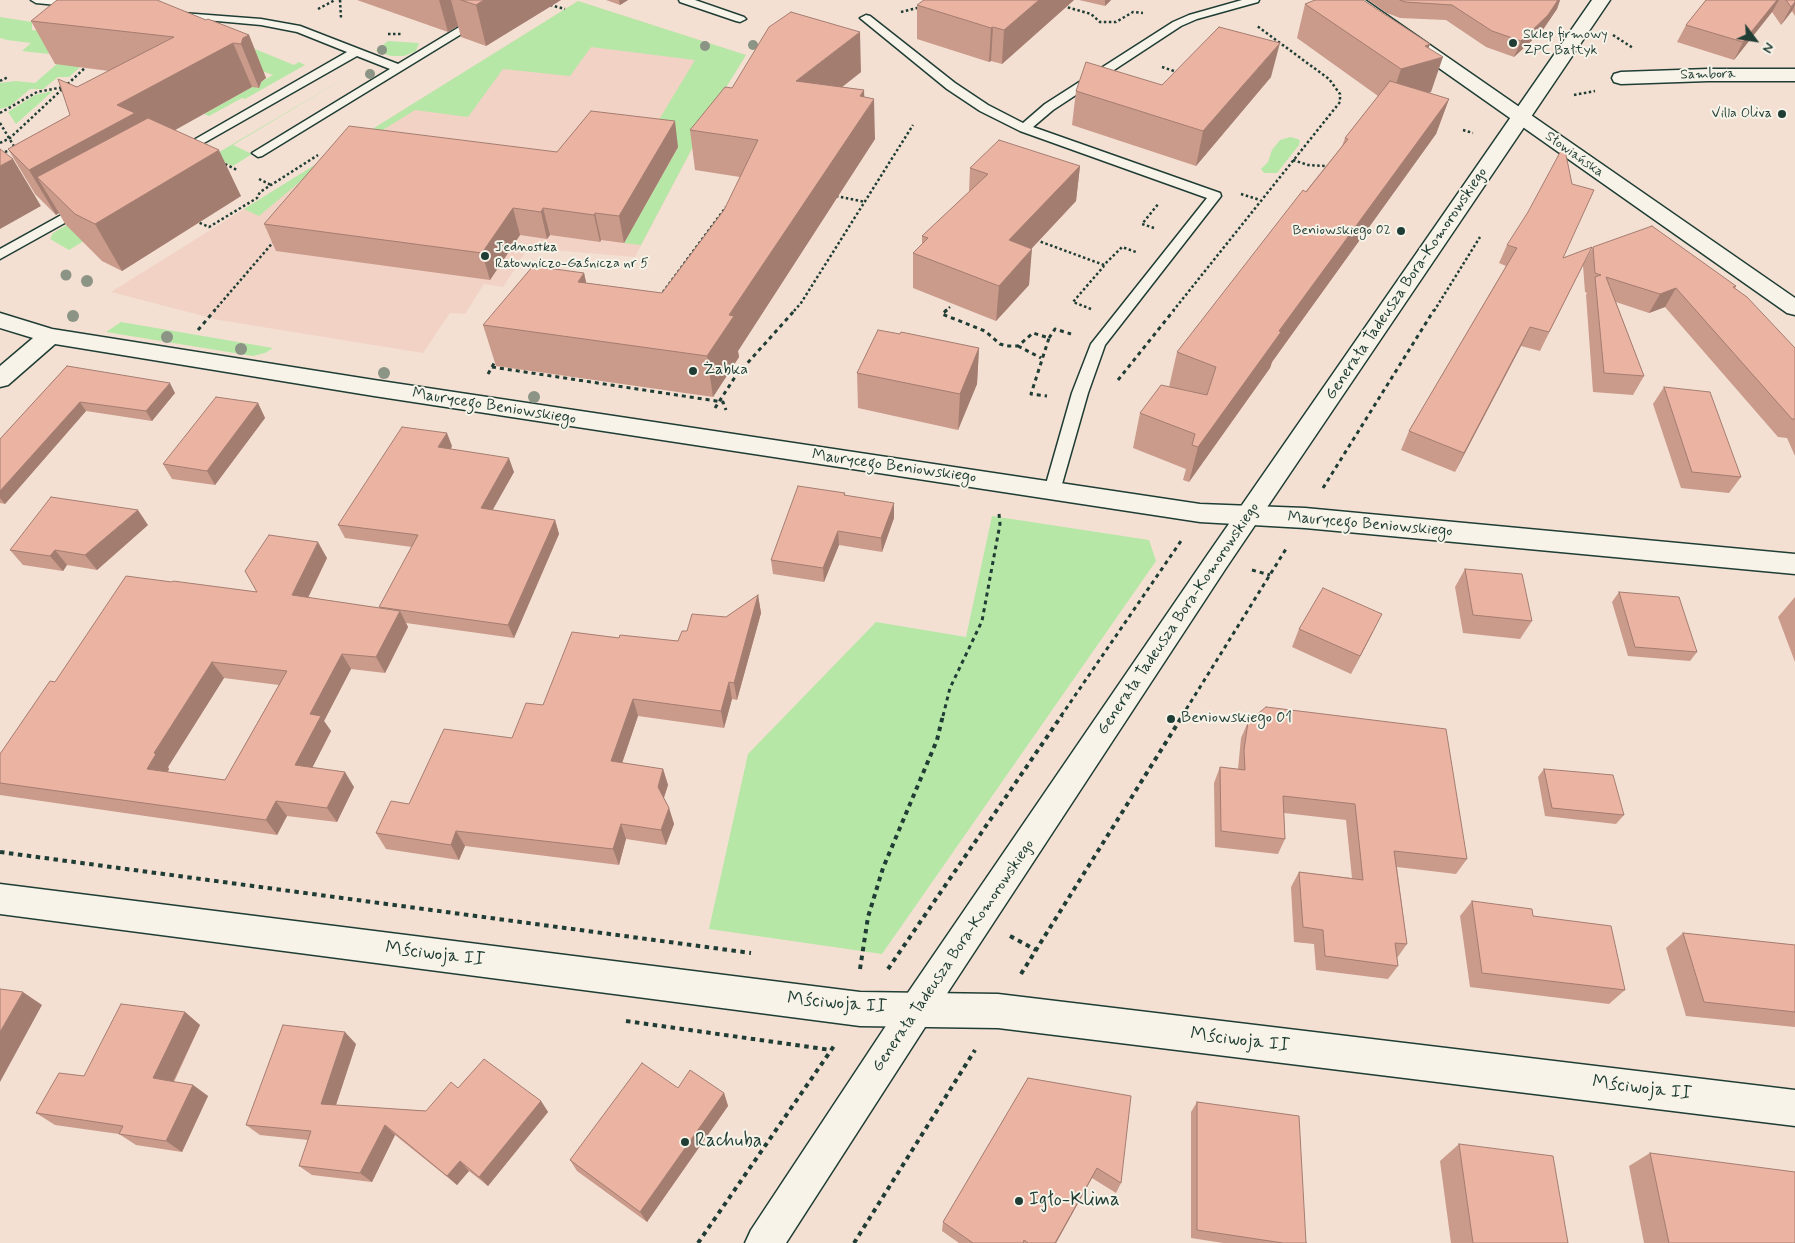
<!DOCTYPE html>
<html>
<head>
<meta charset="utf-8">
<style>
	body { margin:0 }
	#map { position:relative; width:1795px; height:1243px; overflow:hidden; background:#f3e0d3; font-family:Mynerve,sans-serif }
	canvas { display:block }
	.north { position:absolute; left:1730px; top:15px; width:50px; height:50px; -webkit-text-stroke:4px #f7f3e8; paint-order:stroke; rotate:121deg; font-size:14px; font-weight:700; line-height:20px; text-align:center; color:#1f3d34 }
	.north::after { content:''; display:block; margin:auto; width:18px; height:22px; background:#1f3d34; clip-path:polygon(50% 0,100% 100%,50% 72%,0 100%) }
</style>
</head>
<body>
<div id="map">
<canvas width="1795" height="1243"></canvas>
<div class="north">N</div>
</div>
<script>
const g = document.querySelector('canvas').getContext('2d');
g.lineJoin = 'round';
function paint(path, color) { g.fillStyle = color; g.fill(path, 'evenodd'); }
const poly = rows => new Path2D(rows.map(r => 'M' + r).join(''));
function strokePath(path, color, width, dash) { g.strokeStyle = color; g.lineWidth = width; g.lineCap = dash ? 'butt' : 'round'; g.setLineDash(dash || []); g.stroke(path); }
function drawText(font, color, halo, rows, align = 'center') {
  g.font = font + ' Mynerve,sans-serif'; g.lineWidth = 4; g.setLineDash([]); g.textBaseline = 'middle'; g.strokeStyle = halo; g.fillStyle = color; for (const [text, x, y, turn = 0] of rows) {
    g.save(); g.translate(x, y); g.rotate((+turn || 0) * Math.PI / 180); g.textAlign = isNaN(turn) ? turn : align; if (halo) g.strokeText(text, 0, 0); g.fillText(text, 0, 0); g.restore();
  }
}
paint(poly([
	[578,1,746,55,714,107,635,257,528,248,503,287,484,284,465,314,450,313,423,353,219,320,111,292]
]), '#f1d2c4');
paint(poly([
	[578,1,746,55,714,107,641,245,624,243,677,149,645,143,695,60,591,47,570,76,503,69,468,117,415,110,302,180,259,216,244,209],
	[0,17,32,22,32,30,41,31,49,54,22,51,31,43,7,40,0,38],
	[388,41,419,43,416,51,404,56,391,56,375,51],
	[255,49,294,65,299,62,305,65,245,99,242,98,209,116,204,114,273,75,254,68,229,63],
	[66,56,89,59,69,77,58,77,43,89,30,89,10,106,0,109,0,83,16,81,35,83],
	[353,73,233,145,252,154,233,166,196,150,216,154],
	[53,91,16,124,8,112,35,95],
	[1290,137,1298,139,1300,141,1299,145,1277,173,1264,173,1261,169,1268,162,1272,150,1280,140],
	[211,165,69,250,50,239,53,233,77,219],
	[121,322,273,348,265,353,253,356,106,332],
	[992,516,1149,540,1156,561,882,954,709,929,748,754,876,622,966,637]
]), '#b7e7a6');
const lane = poly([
	[31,0,70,0,82,2,83,4,78,7,36,3,31,0],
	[504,0,517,0,262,156,258,157,252,153,390,69,357,56,181,156,177,157,171,153,347,52,297,32,261,25,173,17,169,16,167,14,169,12,261,19,300,26,398,64,504,0],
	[679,0,695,0,744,17,746,19,740,22,736,21,680,2,679,0],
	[1242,0,1259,0,1258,2,1197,19,1181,26,1053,110,1033,127,1220,193,1221,196,1105,345,1088,393,1060,491,1058,495,1052,497,1046,495,1044,491,1072,393,1091,344,1207,198,1020,131,980,111,947,89,860,18,866,15,870,16,955,83,988,105,1023,123,1045,104,1173,22,1189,15,1242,0],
	[83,203,90,207,88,210,0,259,0,249,83,203]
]);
const street = poly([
	[1345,0,1365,0,1795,298,1795,315,1787,313,1348,4,1345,0],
	[1708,69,1795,69,1795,81,1708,81,1621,84,1614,82,1612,78,1614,74,1621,72,1708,69],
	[0,313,52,329,374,380,1200,504,1305,508,1795,554,1795,574,1305,528,1200,522,374,396,55,344,8,385,0,387,0,366,33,338,0,328,0,313],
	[0,884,860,992,998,994,1795,1090,1795,1126,998,1028,860,1026,0,914,0,884]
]);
const secondary = poly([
	[1592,0,1610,0,1226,568,929,1021,786,1243,745,1243,751,1230,905,997,1208,554,1592,0]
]);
strokePath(lane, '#1f3d34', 3);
strokePath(street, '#1f3d34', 3);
strokePath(secondary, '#1f3d34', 3);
strokePath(poly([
	[340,0,341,18],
	[550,5,565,9],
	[1063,6,1091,14,1100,22,1116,22,1133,12,1143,13],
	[318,9,335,0],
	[901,12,921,7],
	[388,34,402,34],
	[1613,35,1633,48],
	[1162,67,1177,72],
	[0,81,8,77],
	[1574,95,1595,91],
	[0,113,37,92,64,87],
	[0,123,15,148],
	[1463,130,1473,133],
	[0,143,10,138,88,65],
	[0,153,13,150],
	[1293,160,1308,165,1325,166],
	[225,164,237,170],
	[259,179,271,185],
	[1241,194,1260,200],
	[836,196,865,202],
	[195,221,209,227,257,198,260,192,318,155],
	[1154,228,1142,224,1159,203],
	[1036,240,1104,265,1122,247,1136,252],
	[660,296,726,207],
	[1091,309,1073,302,1104,266],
	[214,311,275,240],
	[794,311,801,303,913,125],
	[945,311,950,307],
	[1173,311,1340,102,1340,94,1329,79,1257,26],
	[1434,311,1480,237]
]), '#1f3d34', 2.5, [2.5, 2.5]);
strokePath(poly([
	[947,310,942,314,985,331,1000,344,1007,346,1018,346,1033,333,1049,338,1031,394,1047,396],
	[198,330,215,310],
	[1049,338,1055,329,1071,334],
	[1018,346,1041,358],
	[492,367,723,402,726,410],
	[488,374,496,360],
	[1118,380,1174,310],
	[715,408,735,377,795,310],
	[1323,488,1434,310],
	[1252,570,1270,575],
	[943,716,950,688,982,621,1000,524,999,514],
	[1061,716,1181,541],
	[1182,716,1286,549]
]), '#1f3d34', 3, [4, 4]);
strokePath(poly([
	[0,852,751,953],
	[1010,936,1036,950],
	[860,969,868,917,883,868,937,740,943,715],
	[888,969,1062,715],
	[1021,974,1183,715],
	[626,1021,831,1050],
	[698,1243,834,1046],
	[854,1243,975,1050]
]), '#1f3d34', 4, [4.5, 4.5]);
paint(lane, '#f7f3e8');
paint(street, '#f7f3e8');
paint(secondary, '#f7f3e8');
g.fillStyle = '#8b9485';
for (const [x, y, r] of [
	[753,45,5],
	[705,46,5],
	[382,50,5],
	[370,74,5],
	[66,275,5.5],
	[87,281,6],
	[73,316,6],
	[167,337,6],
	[241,349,6],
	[384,373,6],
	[534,397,6]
]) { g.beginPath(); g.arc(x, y, r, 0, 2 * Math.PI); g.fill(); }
paint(poly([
	[357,0,561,0,486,46,461,37,458,26,448,32],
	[606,0,628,0,620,5],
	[1074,0,1002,64,991,61,989,62,917,39,917,5],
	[1079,0,1111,0,1105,6],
	[1368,0,1560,0,1557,9,1542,31,1514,57,1486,47,1446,20,1400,18,1387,13],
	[1706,0,1795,0,1795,16,1792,11,1781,25,1772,12,1734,60,1677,42,1686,25],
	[1305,4,1430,44,1428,48,1431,92,1428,93,1449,99,1436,134,1272,362,1270,368,1189,482,1183,480,1186,469,1133,448,1140,413,1169,387,1177,352,1342,146,1345,138,1378,96,1297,38],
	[206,20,249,35,266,78,261,82,259,88,252,87,175,130,241,196,122,271,102,261,65,224,59,213,56,215,35,194,8,149,70,115,77,87,109,71,55,64,31,21],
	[861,72,842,87,864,90,864,97,875,139,738,351,739,357,713,397,496,366,483,325,584,273,586,283,662,293,724,210,740,177,695,170,690,130,732,88],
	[1271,77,1196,166,1072,125,1076,91],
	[678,147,624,243,601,240,600,242,550,235,547,239,520,235,490,280,276,251,264,224,557,152],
	[1080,166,1076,201,1031,249,1029,285,996,321,913,288,913,253,922,244,922,236,969,192,970,168],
	[1507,245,1563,258,1592,247,1540,351,1521,346,1455,472,1401,450,1409,431,1506,266,1499,263],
	[1593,247,1736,286,1735,289,1795,348,1795,456,1787,438,1778,437,1665,307,1649,313,1616,302,1644,376,1633,395,1593,392,1586,295,1587,293,1585,292,1583,265],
	[900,334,979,348,977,384,958,430,858,408,857,373],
	[67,366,175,393,152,421,86,411,5,504,0,503,0,439],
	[1664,387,1741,477,1729,493,1681,488,1653,404],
	[258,403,265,418,215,485,172,479,163,464],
	[452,446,451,449,514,472,492,510,555,520,559,534,514,638,406,623,408,627,385,673,351,669,324,721,331,731,312,768,354,787,337,822,287,816,277,835,0,795,0,754,55,682,172,582,257,592,327,558,308,598,379,608,412,547,345,538,338,525],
	[224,678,279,685,225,780,168,772,169,769,168,767],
	[845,493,845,495,894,518,882,552,839,545,824,582,773,574,771,560],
	[148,525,97,570,67,565,63,571,23,565,10,550],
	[1465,569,1532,621,1520,639,1463,633,1455,587],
	[1619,592,1697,652,1690,661,1628,656,1612,602],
	[758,595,761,613,737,700,732,699,724,728,638,716,622,763,663,769,668,785,664,798,669,808,674,824,666,845,626,839,619,865,465,846,459,860,386,849,376,833,409,804,512,738,543,705,619,638,678,641,687,631,726,617],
	[1795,597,1795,662,1778,617],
	[1299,629,1373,632,1351,674,1292,647],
	[1248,722,1467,859,1456,874,1397,867,1407,944,1397,958,1398,966,1388,979,1316,970,1314,944,1294,942,1291,887,1299,872,1352,878,1346,820,1284,813,1285,839,1278,854,1215,847,1214,783,1220,767,1238,769,1241,738],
	[1544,769,1624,815,1616,824,1545,816,1538,777],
	[1472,901,1533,916,1625,990,1609,1004,1470,987,1460,916],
	[1683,933,1795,945,1795,1027,1686,1016,1666,948],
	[185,1012,200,1025,174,1082,193,1085,208,1096,182,1152,136,1145,119,1134,55,1125,36,1113,84,1076],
	[356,1044,336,1105,426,1111,458,1088,541,1101,548,1112,488,1186,469,1171,457,1185,395,1135,372,1182,312,1175,299,1166,308,1140,260,1135,246,1125],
	[1028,1078,1121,1183,1116,1193,1092,1178,1056,1243,959,1243,942,1231,943,1222],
	[678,1088,724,1093,728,1106,647,1222,577,1171,570,1160],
	[1197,1102,1306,1243,1307,1243,1223,1243,1191,1238,1191,1112],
	[1459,1144,1568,1243,1451,1243,1440,1161],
	[1650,1153,1795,1243,1644,1243,1629,1166]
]), '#ca9a8b');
paint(poly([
	[439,0,451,0,458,26,448,32],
	[461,0,561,0,486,46,476,5],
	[619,0,628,0,620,5],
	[1039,0,1074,0,1002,64,1004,30],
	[1105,0,1111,0,1105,6],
	[1558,0,1560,0,1557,9,1542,31,1514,57,1521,41],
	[1777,0,1779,0,1772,12,1734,60,1743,42],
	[1795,2,1795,5,1792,11,1781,25,1791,7],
	[993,27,991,61,989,62,991,28],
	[860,32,861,72,799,121,796,81],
	[249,35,266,78,261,82,259,88,241,44,243,38],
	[233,43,252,87,150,144,37,177,59,213,56,215,29,170,117,105],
	[1280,43,1271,77,1196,166,1203,131],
	[1430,44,1423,63,1443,57,1431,92,1389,104,1401,69,1425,46],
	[864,90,865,113,874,99,875,139,738,351,739,357,713,397,707,356,729,315,860,96],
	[1449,99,1436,134,1272,362,1270,368,1189,482,1198,447,1279,331],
	[675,121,678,147,624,243,619,216],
	[219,150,241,196,122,271,95,224],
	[13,159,41,206,0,229,0,166],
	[1080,166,1076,201,1006,276,1009,240],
	[513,208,520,235,490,280,482,253],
	[543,208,550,235,547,239,541,212],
	[595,213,601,240,600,242,594,215],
	[1032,249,1029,285,996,321,999,286],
	[584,273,593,313,578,282],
	[1676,288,1665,307,1649,313,1660,294],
	[1530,327,1521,346,1455,472,1464,453],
	[979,348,977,384,958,430,960,394],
	[170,383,175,393,152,421,146,411],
	[80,402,86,411,5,504,0,498,0,491],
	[258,403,265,418,215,485,207,471],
	[447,433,452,446,444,461,438,447],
	[509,458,514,472,486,522,481,508],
	[894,503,894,518,882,552,881,538],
	[138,510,148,525,97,570,85,555],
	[555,520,559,534,514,638,508,625],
	[838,531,839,545,824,582,823,568],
	[318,542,327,558,301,612,292,595],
	[55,550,67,565,63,571,50,556],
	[758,595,761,613,737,700,734,683],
	[400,611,408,627,385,673,376,657],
	[1382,614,1373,632,1351,674,1360,656],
	[342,654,351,669,324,721,331,731,306,780,295,765,310,714],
	[212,662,224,678,168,767,169,769,161,784,147,769,154,753],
	[729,682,732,699,724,728,721,711],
	[633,699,638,716,617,778,611,761],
	[663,769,668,785,662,803,658,787],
	[345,772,354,787,337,822,327,808],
	[276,801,287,816,277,835,266,820],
	[669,808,674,824,666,845,661,830],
	[621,824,626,839,619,865,613,849],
	[456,831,465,846,459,860,451,845],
	[23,992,42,1005,0,1082,0,1032],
	[185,1012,200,1025,169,1090,153,1078],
	[345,1032,356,1044,333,1114,321,1104],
	[193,1085,208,1096,182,1152,166,1141],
	[724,1093,728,1106,647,1222,640,1212],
	[541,1101,548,1112,488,1186,479,1177],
	[385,1125,395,1135,372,1182,360,1173],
	[460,1161,469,1171,457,1185,447,1176],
	[1097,1168,1092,1178,1056,1243,1055,1243]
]), '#a47d71');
const building = poly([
	[57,0,157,0,206,20,208,19,249,35,243,38,241,44,233,43,117,105,135,113,29,170,8,149,70,115,58,79,77,87,174,37,31,21,57,0],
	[461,0,484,0,476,5,461,0],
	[924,0,1039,0,1004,30,993,27,991,28,917,5,924,0],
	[1315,0,1363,0,1430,44,1425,46,1443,57,1401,69,1305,4,1315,0],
	[1400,0,1558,0,1548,15,1521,41,1492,31,1452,5,1405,2,1400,0],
	[1706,0,1777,0,1743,42,1686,25,1706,0],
	[1786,0,1795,0,1795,2,1791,7,1786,0],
	[791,12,860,32,796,81,864,90,860,96,874,99,729,315,734,316,707,356,483,325,533,266,584,273,578,282,662,293,724,210,758,140,690,130,725,87,732,88,769,27,791,12],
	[1219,27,1280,43,1203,131,1076,91,1086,62,1162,85,1219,27],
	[1390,81,1449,99,1279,331,1281,332,1198,447,1192,445,1195,434,1140,413,1161,385,1207,395,1216,367,1177,352,1303,190,1306,192,1348,139,1345,138,1390,81],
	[591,111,675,121,619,216,595,213,594,215,543,208,541,212,513,208,482,253,264,224,349,126,557,152,591,111],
	[148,118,219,150,95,224,75,214,37,177,148,118],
	[999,140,1080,166,1009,240,1032,249,999,286,913,253,928,238,922,236,988,174,970,168,999,140],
	[1564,145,1572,184,1594,190,1563,258,1592,247,1549,332,1530,327,1464,453,1409,431,1517,248,1507,245,1528,212,1564,145],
	[0,149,13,159,0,166,0,149],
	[1652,226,1736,286,1733,287,1747,297,1795,348,1795,419,1792,419,1676,288,1660,294,1606,277,1644,376,1604,373,1595,277,1601,275,1595,273,1593,247,1652,226],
	[878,330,900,334,901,332,979,348,960,394,857,373,878,330],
	[67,366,170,383,146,411,80,402,0,491,0,439,67,366],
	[1664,387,1710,392,1741,477,1692,472,1664,387],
	[216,397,258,403,207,471,163,464,216,397],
	[402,427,447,433,438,447,509,458,481,508,555,520,508,625,379,607,418,535,338,525,402,427],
	[798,486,845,493,844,495,894,503,881,538,838,531,823,568,771,560,798,486],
	[51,497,138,510,85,555,55,550,50,556,10,550,51,497],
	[269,535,318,542,292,595,400,611,376,657,342,654,310,714,321,716,295,765,345,772,327,808,276,801,266,820,0,783,0,754,50,681,55,682,126,576,172,582,173,581,257,592,245,571,269,535],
	[212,662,287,671,225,780,147,769,156,754,154,753,212,662],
	[1465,569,1522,574,1532,621,1473,615,1465,569],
	[1323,588,1382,614,1360,656,1299,629,1323,588],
	[1619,592,1679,597,1697,652,1635,647,1619,592],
	[758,595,734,683,729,682,721,711,633,699,611,761,663,769,658,787,669,808,661,830,621,824,613,849,456,831,451,845,376,833,391,801,409,804,444,729,512,738,526,703,543,705,572,632,619,638,620,635,678,641,682,631,687,631,692,614,726,617,758,595],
	[1266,707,1446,729,1467,859,1394,851,1407,944,1395,943,1398,966,1325,956,1323,930,1303,927,1299,872,1363,880,1355,804,1283,796,1285,839,1221,831,1220,767,1245,770,1244,750,1248,722,1266,707],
	[1544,769,1613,775,1624,815,1552,808,1544,769],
	[1472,901,1532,909,1533,916,1611,926,1625,990,1482,973,1472,901],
	[1683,933,1795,945,1795,1012,1704,1002,1683,933],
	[0,989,23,992,0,1032,0,989],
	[121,1004,185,1012,153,1078,193,1085,166,1141,119,1134,123,1126,36,1113,59,1073,84,1076,121,1004],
	[283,1025,345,1032,321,1104,426,1111,451,1082,458,1088,484,1059,541,1101,479,1177,460,1161,447,1176,385,1125,360,1173,299,1166,311,1131,246,1125,283,1025],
	[642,1063,678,1088,690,1070,724,1093,640,1212,570,1160,642,1063],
	[1028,1078,1131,1096,1121,1183,1097,1168,1055,1243,1028,1243,1024,1240,1023,1243,973,1243,943,1222,1028,1078],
	[1197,1102,1299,1116,1306,1243,1307,1243,1283,1243,1197,1230,1197,1102],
	[1459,1144,1553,1156,1568,1243,1473,1243,1459,1144],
	[1650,1153,1795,1172,1795,1243,1669,1243,1650,1153]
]);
paint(building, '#ebb3a2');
strokePath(building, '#a47d71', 1);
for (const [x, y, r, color] of [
	[1513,43,5,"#1f3d34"],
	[1782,114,5,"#1f3d34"],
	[1401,231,5,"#1f3d34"],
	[485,256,5,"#1f3d34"],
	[693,371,5,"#1f3d34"],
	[1171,719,5,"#1f3d34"],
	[685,1142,5,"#1f3d34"],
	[1019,1201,5,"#1f3d34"]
]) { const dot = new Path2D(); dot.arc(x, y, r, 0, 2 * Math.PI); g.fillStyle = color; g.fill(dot); strokePath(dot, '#f7f3e8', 2); }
drawText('14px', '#1f3d34', '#f7f3e8', [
	["Sklep firmowy",1523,35],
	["ZPC Bałtyk",1523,51],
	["Villa Oliva",1772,114,"right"],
	["Beniowskiego 02",1391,231,"right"],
	["Jednostka",495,248],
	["Ratowniczo-Gaśnicza nr 5",495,264]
], 'left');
drawText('14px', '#1f3d34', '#f7f3e8', [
	["Sambora",1708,75,-1],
	["Słowiańska",1574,155,35]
]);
drawText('16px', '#1f3d34', '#f7f3e8', [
	["Generała Tadeusza Bora-Komorowskiego",1407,284,-56],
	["Maurycego Beniowskiego",494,407,9],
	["Maurycego Beniowskiego",894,467,8],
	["Maurycego Beniowskiego",1370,525,5],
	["Generała Tadeusza Bora-Komorowskiego",1179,619,-56],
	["Generała Tadeusza Bora-Komorowskiego",954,956,-56]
]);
drawText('16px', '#1f3d34', '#f7f3e8', [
	["Żabka",703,371],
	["Beniowskiego 01",1181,719]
], 'left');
drawText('19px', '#1f3d34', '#f7f3e8', [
	["Mściwoja II",435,955,7],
	["Mściwoja II",837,1004,5],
	["Mściwoja II",1240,1041,7],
	["Mściwoja II",1642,1089,7]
]);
drawText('19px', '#1f3d34', '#f7f3e8', [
	["Rachuba",695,1142],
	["Igło-Klima",1029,1201]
], 'left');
</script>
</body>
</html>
